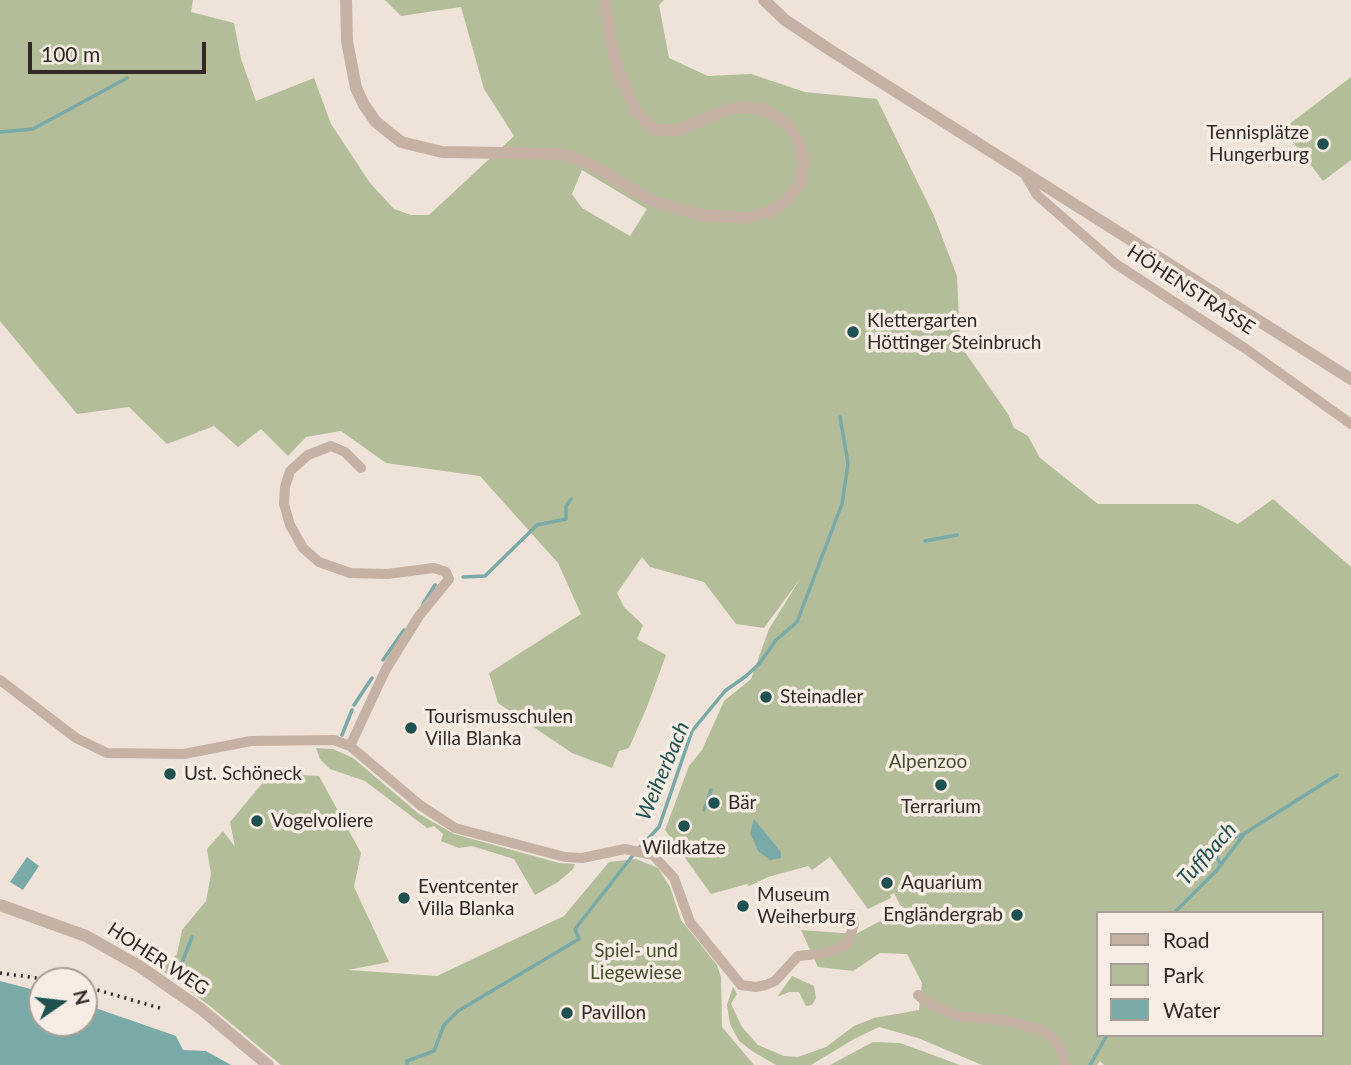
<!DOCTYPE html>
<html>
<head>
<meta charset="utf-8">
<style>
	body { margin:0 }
	#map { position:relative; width:1351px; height:1065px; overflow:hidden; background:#efe2d8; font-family:Lato,sans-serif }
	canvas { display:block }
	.legend { position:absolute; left:1096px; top:911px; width:228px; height:126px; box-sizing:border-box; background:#f7ede4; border:2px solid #a89f98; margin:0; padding:9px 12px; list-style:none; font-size:21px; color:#322926 }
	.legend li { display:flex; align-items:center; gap:14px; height:35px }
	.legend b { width:35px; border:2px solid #a89f98 }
	.north { position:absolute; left:28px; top:967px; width:70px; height:70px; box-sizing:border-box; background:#f7ede4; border:2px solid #a89f98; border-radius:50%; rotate:76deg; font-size:19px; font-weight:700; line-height:28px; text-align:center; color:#322926 }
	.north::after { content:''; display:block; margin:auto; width:24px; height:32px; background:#1e5150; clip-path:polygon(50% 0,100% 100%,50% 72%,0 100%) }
	.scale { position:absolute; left:28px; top:42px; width:178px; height:32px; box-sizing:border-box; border:4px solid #322926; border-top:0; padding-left:9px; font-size:21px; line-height:24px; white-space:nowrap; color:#322926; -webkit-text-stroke:5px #f7ede4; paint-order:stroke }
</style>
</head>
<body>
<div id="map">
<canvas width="1351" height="1065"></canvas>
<ul class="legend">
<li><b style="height:9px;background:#c6b2a5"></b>Road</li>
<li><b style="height:19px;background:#b4bd99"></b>Park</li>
<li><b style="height:19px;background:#79aaa8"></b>Water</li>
</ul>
<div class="north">N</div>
<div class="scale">100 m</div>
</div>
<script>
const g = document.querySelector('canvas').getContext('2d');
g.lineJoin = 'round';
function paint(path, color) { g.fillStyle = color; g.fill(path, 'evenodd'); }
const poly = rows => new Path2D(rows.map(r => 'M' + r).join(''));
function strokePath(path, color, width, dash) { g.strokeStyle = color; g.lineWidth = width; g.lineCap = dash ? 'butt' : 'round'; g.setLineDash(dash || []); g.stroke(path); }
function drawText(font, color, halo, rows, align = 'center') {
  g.font = font + ' Lato,sans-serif'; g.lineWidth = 7; g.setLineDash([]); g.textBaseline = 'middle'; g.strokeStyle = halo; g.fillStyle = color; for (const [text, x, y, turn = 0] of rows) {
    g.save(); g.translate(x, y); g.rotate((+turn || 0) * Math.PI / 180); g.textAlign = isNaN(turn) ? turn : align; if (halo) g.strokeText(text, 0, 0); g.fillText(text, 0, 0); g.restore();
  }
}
paint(poly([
	[0,0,193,0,191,12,234,23,241,59,256,101,314,78,331,124,370,183,394,209,411,215,429,215,514,136,484,89,461,7,401,16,385,0,664,0,659,5,669,58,708,76,751,74,805,92,877,99,934,216,957,276,960,345,1008,414,1014,428,1028,436,1040,458,1098,504,1198,504,1238,524,1273,499,1351,567,1351,1065,1104,1065,1100,1061,1097,1065,982,1065,918,1038,879,1027,854,1039,811,1065,776,1065,752,1051,739,1041,730,1024,727,1005,733,987,737,994,731,1004,742,1027,758,1045,784,1056,798,1057,826,1047,854,1026,874,1018,919,1010,922,983,907,954,880,953,853,971,818,967,801,930,856,934,886,918,920,918,900,905,894,893,890,895,891,898,868,909,830,857,812,870,808,866,768,877,749,886,747,884,711,894,665,830,689,766,702,750,724,701,751,679,769,629,800,579,764,628,736,624,704,582,650,567,642,557,617,593,624,607,643,625,637,639,666,655,647,707,629,748,619,751,612,768,572,753,498,703,489,673,581,614,558,563,480,476,386,463,341,431,306,437,288,456,261,429,238,447,214,426,167,444,129,407,77,414,0,321],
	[582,170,647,209,630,236,582,208,572,194],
	[1097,913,1321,913,1321,1035,1097,1035],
	[1351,77,1351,160,1323,181,1283,129],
	[316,748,333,749,353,758,419,814,454,834,559,863,575,864,573,869,558,882,535,895,514,859,472,846,459,848,441,841,443,834,434,826,427,828,365,781,330,769,320,759],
	[271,773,319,776,361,853,354,887,389,962,348,970,437,976,564,916,609,862,636,859,658,868,670,887,681,920,717,965,721,977,722,1027,754,1065,281,1065,210,1006,160,969,177,954,182,930,206,901,211,874,207,849,223,831,235,847,230,822],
	[792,976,814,986,816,998,812,1005,806,1006,799,992,789,992,777,997],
	[873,1042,900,1043,960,1065,830,1065]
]), '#b4bd99');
paint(poly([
	[754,819,781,852,781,858,770,860,758,851,750,833],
	[27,857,39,866,23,890,10,882],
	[0,981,42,992,42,1023,84,1023,84,1004,176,1036,183,1050,206,1051,231,1065,0,1065]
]), '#79aaa8');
strokePath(poly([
	[0,132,33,129,127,78],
	[925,541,957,535],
	[463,577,485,576,537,525,566,519,566,506,571,499],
	[423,604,435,585],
	[383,660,404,630],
	[354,705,372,678],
	[342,735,352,710],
	[704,810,711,790],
	[639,848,659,827,692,731,725,691,746,676,759,664,776,640,797,622,842,504,848,463,840,417],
	[1221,865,1215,854,1218,844,1243,834],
	[1174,913,1216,871,1245,833,1337,775],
	[178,973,192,937],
	[407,1065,407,1061,434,1051,444,1025,458,1011,579,939,575,929,634,854],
	[1090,1065,1107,1035]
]), '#79aaa8', 3.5);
strokePath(poly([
	[1024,173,1037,195,1116,264,1246,349,1351,424],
	[0,680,76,738,107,753,184,754,251,741,334,740,350,746,420,805,455,828,565,857,582,858,625,849,653,855,674,878,690,922,741,985,756,987,766,985,775,981,798,956,827,953,845,945,849,940,854,924,852,914],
	[350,746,386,669,419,616,449,579,446,572,434,568,387,574,350,573,319,562,303,548,290,525,284,504,285,487,290,471,308,455,331,446,345,452,361,468],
	[918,995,925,1001,957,1016,1003,1020,1042,1030,1052,1037,1060,1047,1066,1065]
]), '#c6b2a5', 10);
strokePath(poly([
	[346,0,347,41,356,88,364,105,376,122,401,142,442,152,561,154,586,162,652,201,699,215,746,218,769,212,785,202,799,184,804,161,797,138,786,123,766,110,740,107,724,111,678,130,657,130,649,125,634,108,619,72,612,49,605,0],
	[764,0,785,20,827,48,1351,379],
	[0,905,86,936,139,966,201,1009,268,1065]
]), '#c6b2a5', 12);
strokePath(poly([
	[0,973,59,981],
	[84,986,163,1009]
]), '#322926', 3.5, [2, 5]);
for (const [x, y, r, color] of [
	[1323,144,7,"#1e5150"],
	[853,332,7,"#1e5150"],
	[766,697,7,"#1e5150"],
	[411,728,7,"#1e5150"],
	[170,774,7,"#1e5150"],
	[941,785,7,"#1e5150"],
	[714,803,7,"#1e5150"],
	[257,821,7,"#1e5150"],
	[684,826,7,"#1e5150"],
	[887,883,7,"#1e5150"],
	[404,898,7,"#1e5150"],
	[743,906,7,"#1e5150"],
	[1017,915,7,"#1e5150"],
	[567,1013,7,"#1e5150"]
]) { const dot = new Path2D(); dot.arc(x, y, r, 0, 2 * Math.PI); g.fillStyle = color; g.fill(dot); strokePath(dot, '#f7ede4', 2.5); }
drawText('19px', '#322926', '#f7ede4', [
	["Tennisplätze",1309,133,"right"],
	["Hungerburg",1309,155,"right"],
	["Klettergarten",867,321],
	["Höttinger Steinbruch",867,343],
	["Steinadler",780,697],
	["Tourismusschulen",425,717],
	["Villa Blanka",425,739],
	["Ust. Schöneck",184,774],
	["Bär",728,803],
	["Terrarium",941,807,"center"],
	["Vogelvoliere",271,821],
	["Wildkatze",684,848,"center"],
	["Aquarium",901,883],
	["Eventcenter",418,887],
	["Villa Blanka",418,909],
	["Museum",757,895],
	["Weiherburg",757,917],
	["Engländergrab",1003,915,"right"],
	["Pavillon",581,1013]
], 'left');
drawText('19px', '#322926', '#f7ede4', [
	["HÖHENSTRASSE",1191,290,33],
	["HOHER WEG",158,959,33]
]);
drawText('19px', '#454f2b', '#f7ede4', [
	["Alpenzoo",928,762],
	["Spiel- und",636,951],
	["Liegewiese",636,973]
]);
drawText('italic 21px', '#1e5150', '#f7ede4', [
	["Weiherbach",663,771,-67],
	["Tuffbach",1207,854,-48]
]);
</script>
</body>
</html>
